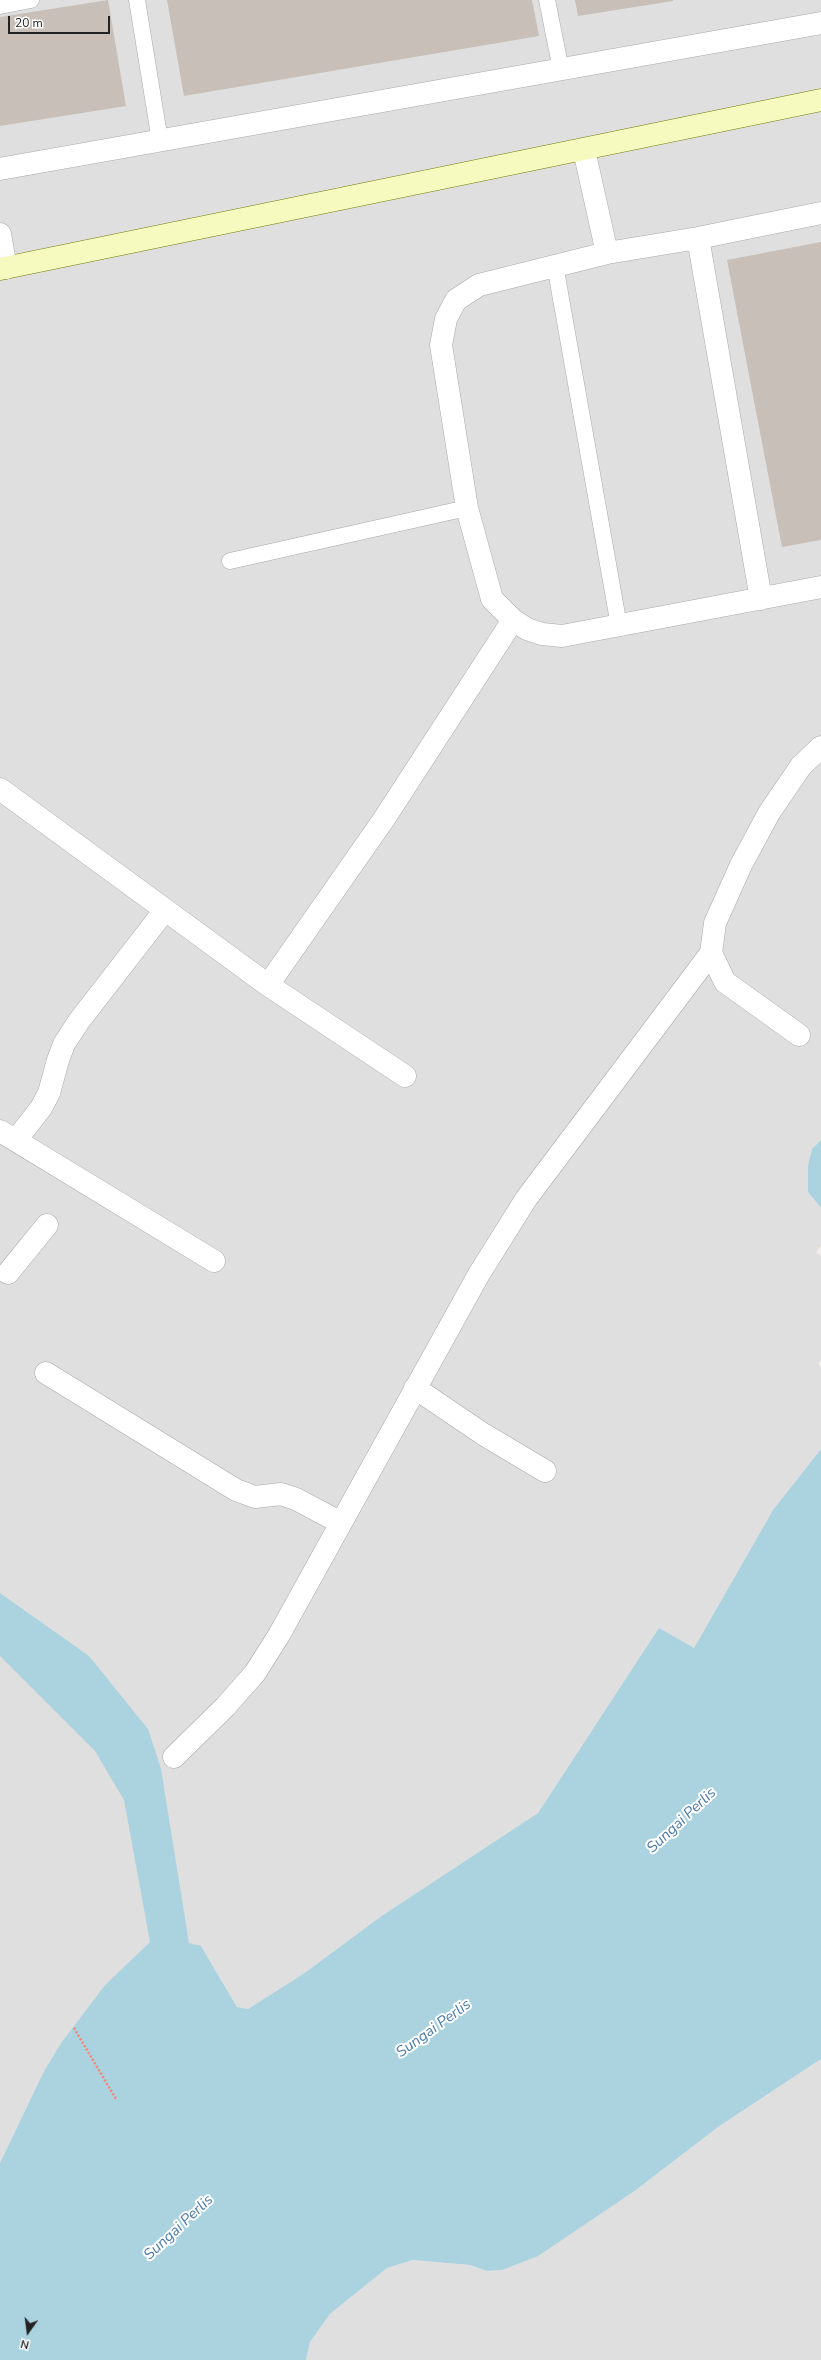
<!DOCTYPE html>
<html>
<head>
<meta charset="utf-8">
<style>
	body { margin:0 }
	#map { position:relative; width:821px; height:2360px; overflow:hidden; background:#f2efe9; font-family:"Nunito Sans",sans-serif }
	canvas { display:block }
	.north { position:absolute; left:8px; top:2312px; width:40px; height:40px; -webkit-text-stroke:3px #fff; paint-order:stroke; rotate:194deg; font-size:11px; font-weight:700; line-height:16px; text-align:center; color:#222 }
	.north::after { content:''; display:block; margin:auto; width:14px; height:18px; background:#222; clip-path:polygon(50% 0,100% 100%,50% 72%,0 100%) }
	.scale { position:absolute; left:8px; top:16px; width:102px; height:18px; box-sizing:border-box; border:2px solid #222; border-top:0; padding-left:5px; font-size:12px; line-height:14px; white-space:nowrap; color:#222; -webkit-text-stroke:3px #fff; paint-order:stroke }
</style>
</head>
<body>
<div id="map">
<canvas width="821" height="2360"></canvas>
<div class="north">N</div>
<div class="scale">20 m</div>
</div>
<script>
const g = document.querySelector('canvas').getContext('2d');
g.lineJoin = 'round';
function paint(path, color) { g.fillStyle = color; g.fill(path, 'evenodd'); }
const poly = rows => new Path2D(rows.map(r => 'M' + r).join(''));
function strokePath(path, color, width, dash) { g.strokeStyle = color; g.lineWidth = width; g.lineCap = dash ? 'butt' : 'round'; g.setLineDash(dash || []); g.stroke(path); }
function drawText(font, color, halo, rows, align = 'center') {
  g.font = font + ' "Nunito Sans",sans-serif'; g.lineWidth = 4; g.setLineDash([]); g.textBaseline = 'middle'; g.strokeStyle = halo; g.fillStyle = color; for (const [text, x, y, turn = 0] of rows) {
    g.save(); g.translate(x, y); g.rotate((+turn || 0) * Math.PI / 180); g.textAlign = isNaN(turn) ? turn : align; if (halo) g.strokeText(text, 0, 0); g.fillText(text, 0, 0); g.restore();
  }
}
paint(poly([
	[0,0,821,0,821,1140,812,1149,808,1192,821,1208,821,1246,816,1252,821,1256,821,1360,818,1364,821,1367,821,1449,773,1510,694,1648,659,1629,538,1813,383,1915,303,1974,248,2009,237,2007,201,1946,150,1942,105,1985,61,2043,43,2073,0,2163],
	[821,2059,821,2360,306,2360,310,2342,330,2314,387,2268,413,2260,470,2265,487,2271,502,2270,636,2190,718,2127]
]), '#e0dfdf');
paint(poly([
	[821,1140,821,1208,808,1192,808,1166,812,1149],
	[821,1449,821,2059,718,2127,636,2190,538,2256,502,2270,487,2271,470,2265,413,2260,387,2268,330,2314,310,2342,306,2360,0,2360,0,2163,43,2073,61,2043,105,1985,150,1942,124,1800,95,1751,0,1656,0,1593,89,1656,148,1729,161,1769,189,1943,201,1946,237,2007,248,2009,303,1974,383,1915,538,1813,659,1628,694,1648,773,1510]
]), '#aad3df');
paint(poly([
	[108,0,126,106,0,126,0,17],
	[167,0,532,0,539,36,184,96],
	[575,0,673,0,673,1,578,16],
	[821,242,821,540,782,547,727,260]
]), '#c7bfb8');
const service = poly([
	[137,0,160,141],
	[547,0,561,70],
	[0,6,31,0],
	[555,265,619,626],
	[230,561,467,508]
]);
const minor = poly([
	[584,150,607,253],
	[0,169,821,23],
	[821,213,698,238,607,253,479,285,456,300,446,319,441,345,467,508,492,599,513,620,527,629,542,634,562,636,821,587],
	[0,234,6,268],
	[698,238,761,599],
	[0,789,268,985,405,1076],
	[268,985,384,819,513,620],
	[799,1035,725,982,711,953,715,923,741,865,769,813,801,766,821,747],
	[0,1131,214,1261],
	[16,1140,41,1108,49,1093,58,1060,64,1044,79,1021,165,910],
	[8,1273,47,1225],
	[46,1373,236,1490,255,1497,281,1494,296,1499,341,1523],
	[415,1388,483,1434,545,1471],
	[174,1757,225,1707,255,1673,279,1635,479,1274,526,1199,711,953]
]);
const secondary = poly([
	[0,269,821,100]
]);
strokePath(service, '#a9a9a9', 17);
strokePath(minor, '#a9a9a9', 23);
strokePath(secondary, '#707d05', 23);
strokePath(poly([
	[74,2028,116,2099]
]), '#fa8072', 2.5, [2, 2]);
strokePath(service, '#fff', 16);
strokePath(minor, '#fff', 22);
strokePath(secondary, '#f7fabf', 22);
drawText('italic 15px', '#4a7aab', '#fff', [
	["Sungai Perlis",682,1821,-43],
	["Sungai Perlis",434,2029,-36],
	["Sungai Perlis",179,2228,-43]
]);
</script>
</body>
</html>
